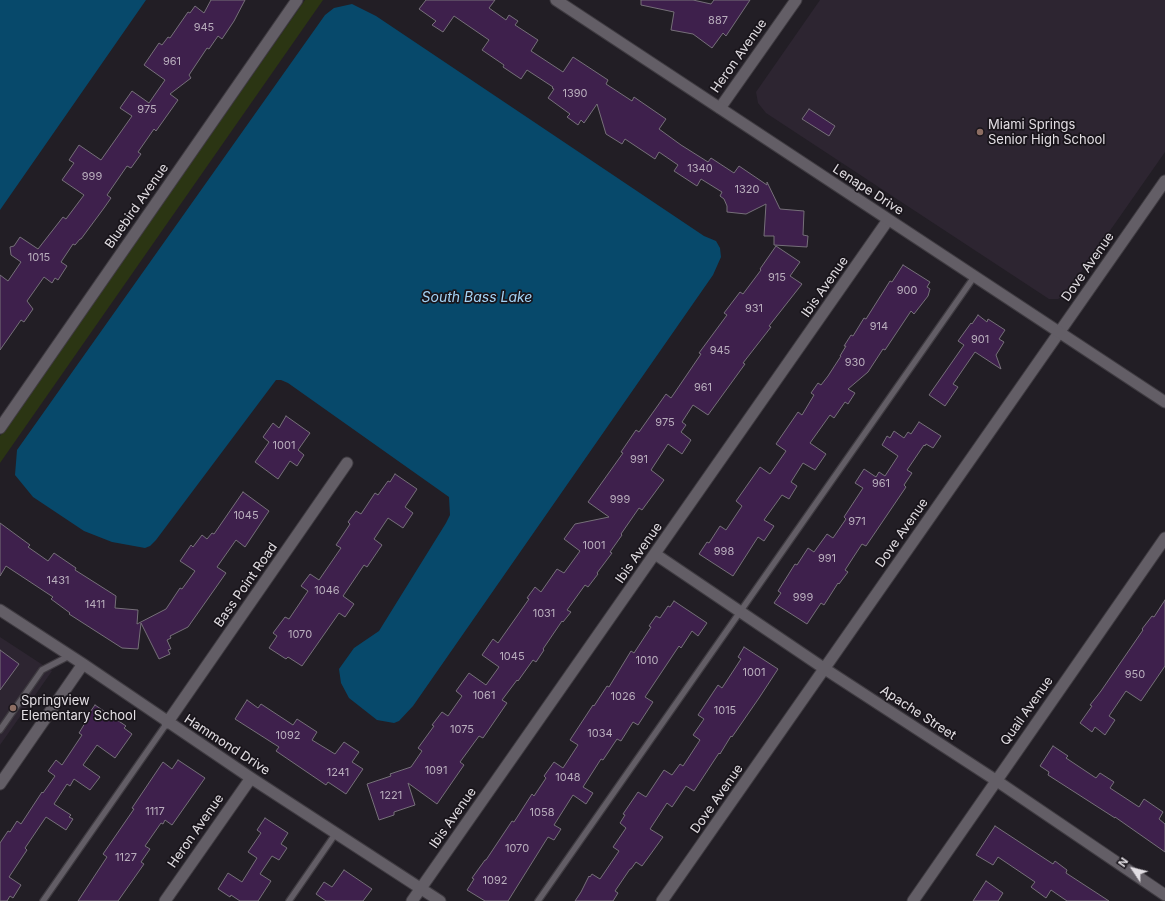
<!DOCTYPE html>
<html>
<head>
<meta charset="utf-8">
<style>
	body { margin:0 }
	#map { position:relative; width:1165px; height:901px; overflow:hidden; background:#221e25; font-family:Inter,sans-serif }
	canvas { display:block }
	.north { position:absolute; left:1113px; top:849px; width:40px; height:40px; -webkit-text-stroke:3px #19151b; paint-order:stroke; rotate:305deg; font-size:11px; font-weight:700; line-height:16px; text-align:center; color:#e2dee3 }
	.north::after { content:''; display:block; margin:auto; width:14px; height:18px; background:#e2dee3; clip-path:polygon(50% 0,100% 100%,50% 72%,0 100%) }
</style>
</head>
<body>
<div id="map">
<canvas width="1165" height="901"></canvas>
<div class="north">N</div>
</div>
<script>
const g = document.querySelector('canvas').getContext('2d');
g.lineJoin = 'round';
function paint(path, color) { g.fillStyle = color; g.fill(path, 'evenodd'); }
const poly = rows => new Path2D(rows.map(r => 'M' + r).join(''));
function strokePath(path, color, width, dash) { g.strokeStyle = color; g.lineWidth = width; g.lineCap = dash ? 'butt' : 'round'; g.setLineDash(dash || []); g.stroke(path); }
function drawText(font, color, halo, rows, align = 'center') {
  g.font = font + ' Inter,sans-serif'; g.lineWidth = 3.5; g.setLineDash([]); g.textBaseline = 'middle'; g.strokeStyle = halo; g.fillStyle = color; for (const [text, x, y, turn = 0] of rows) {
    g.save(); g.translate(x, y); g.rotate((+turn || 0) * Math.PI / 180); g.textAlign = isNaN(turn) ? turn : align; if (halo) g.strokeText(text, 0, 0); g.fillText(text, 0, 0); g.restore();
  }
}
paint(poly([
	[820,0,1165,0,1165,152,1065,295,1058,299,1049,299,766,113,758,103,756,92],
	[0,637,52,671,0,745]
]), '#2d2531');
paint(poly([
	[305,0,323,0,0,463,0,436]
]), '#2b3513');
paint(poly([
	[0,0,146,0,0,210],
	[352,4,376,16,704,236,716,241,720,248,721,257,713,275,413,706,399,721,394,723,377,720,349,698,341,683,339,669,354,648,379,631,446,523,450,515,449,497,288,383,281,380,276,380,156,540,150,546,145,548,112,542,84,531,33,497,15,475,17,450,325,15,334,8]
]), '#07496b');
const building = poly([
	[211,0,245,0,234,21,222,39,218,36,209,49,207,48,189,75,191,78,170,94,178,100,156,131,154,129,138,152,141,154,131,168,127,166,107,195,111,198,104,208,81,239,80,239,75,245,73,244,61,262,67,266,58,280,55,278,52,283,44,277,27,301,33,309,24,322,21,320,0,350,0,275,8,281,21,262,11,255,10,247,14,246,20,237,38,249,63,217,66,219,84,195,62,180,74,163,69,160,79,145,101,160,132,116,120,108,132,91,149,103,165,80,144,65,159,43,162,45,168,37,170,38,188,12,190,13,195,6,204,13,211,0],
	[426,0,495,0,489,8,506,20,509,15,518,21,515,25,538,40,531,51,563,72,573,57,608,80,606,84,632,101,634,97,666,119,659,129,681,145,708,162,711,158,734,173,739,166,767,185,767,182,780,209,804,211,803,235,808,236,807,247,774,245,774,236,764,236,766,204,746,214,727,212,727,206,724,199,720,196,722,192,701,179,697,186,674,171,678,165,659,152,655,159,625,139,622,144,606,134,597,104,584,123,581,120,578,125,567,117,570,114,548,98,554,89,552,88,553,87,527,70,521,79,503,67,504,65,482,50,489,40,454,16,443,32,432,25,436,21,419,9,426,0],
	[641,0,693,0,711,4,714,0,750,0,726,36,723,33,712,48,693,34,671,30,674,12,641,5,641,0],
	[809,109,835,126,829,136,802,119,809,109],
	[776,246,800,262,790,276,802,284,769,326,771,327,743,363,745,364,708,415,693,405,682,422,686,425,681,432,691,440,682,454,668,444,651,470,664,480,642,510,639,508,621,534,622,535,610,552,612,553,597,573,598,574,588,587,585,585,567,610,571,612,563,622,562,621,543,649,544,650,536,662,533,660,518,681,517,680,502,700,507,703,483,738,479,736,460,762,464,765,437,804,408,783,415,805,394,812,394,815,379,820,367,784,391,776,390,774,411,767,422,751,418,748,434,726,432,725,442,712,448,716,462,696,456,691,469,673,486,685,499,667,482,655,493,639,498,643,529,599,527,598,535,587,541,592,557,569,564,573,580,551,564,539,575,524,609,517,588,502,623,453,621,452,636,430,639,432,666,394,671,398,701,354,699,353,727,315,724,313,740,292,743,294,761,270,760,269,776,246],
	[903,265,930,282,927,287,930,289,928,296,914,314,911,311,885,350,883,349,868,372,848,389,855,393,848,404,845,402,834,418,830,415,810,443,826,454,815,470,803,463,791,482,797,486,789,499,782,495,764,520,774,526,764,541,758,537,733,576,699,554,707,542,709,543,720,526,726,530,742,506,736,501,760,467,770,474,786,451,776,444,798,412,802,415,814,395,811,393,818,383,821,385,828,376,841,356,840,356,846,346,844,346,851,335,853,336,864,318,866,319,890,281,892,282,903,265],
	[978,315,987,322,988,319,1005,330,999,339,1004,342,996,355,1001,369,975,352,953,384,958,387,945,406,929,395,964,345,958,341,971,323,972,324,978,315],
	[286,416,310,433,298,450,304,455,297,466,290,461,278,479,255,462,269,442,263,437,273,423,279,428,286,416],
	[919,422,941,436,933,448,926,444,925,446,924,445,907,470,912,473,904,485,906,487,866,546,862,544,845,570,848,572,839,584,838,583,824,605,821,603,807,624,774,603,781,593,778,591,795,564,797,565,808,548,814,552,827,534,833,538,846,519,844,517,863,488,855,483,864,469,876,477,879,472,885,476,898,456,882,445,887,436,890,438,894,431,904,438,908,432,911,434,919,422],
	[395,474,417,489,405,507,413,513,403,528,388,518,374,539,382,545,367,567,364,565,343,596,354,604,345,617,339,613,302,666,288,657,286,659,269,648,277,636,273,633,285,617,289,619,308,591,301,586,310,574,319,580,341,548,336,545,350,524,348,522,356,511,361,514,375,493,378,495,388,481,390,482,395,474],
	[243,492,269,511,245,547,236,540,217,567,226,573,188,627,170,636,171,638,167,640,171,649,168,650,170,654,159,659,141,623,138,649,122,648,69,614,70,613,51,599,53,597,6,566,0,576,0,523,30,545,28,547,48,561,54,553,76,568,75,570,116,596,115,608,138,610,137,624,166,609,180,588,182,589,195,571,180,561,191,545,193,547,202,535,207,539,212,533,214,534,243,492],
	[1165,600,1165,666,1141,701,1126,691,1109,716,1115,720,1105,735,1095,727,1092,732,1080,723,1092,706,1090,705,1101,691,1143,630,1142,629,1152,616,1154,617,1165,600],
	[674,601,707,623,698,636,692,631,681,648,679,646,645,697,653,702,638,725,633,722,621,741,617,739,603,760,601,759,583,787,593,793,586,804,573,795,554,825,561,829,554,840,548,837,508,901,485,901,467,890,474,879,472,878,485,860,486,860,512,821,514,822,532,794,534,796,546,778,544,776,554,762,563,768,578,745,570,740,593,705,594,706,607,686,609,687,631,651,634,653,651,627,649,626,656,616,660,618,668,606,670,607,674,601],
	[744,647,778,669,759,698,732,737,731,736,720,754,719,753,694,791,686,786,672,807,667,803,650,829,663,837,642,866,636,862,631,869,630,869,615,891,618,893,613,901,575,901,581,892,589,876,590,877,592,874,600,879,619,851,613,847,626,828,620,823,625,815,623,814,638,792,646,797,664,770,672,775,680,764,683,766,700,740,693,735,704,719,698,715,718,685,722,688,741,659,738,657,744,647],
	[0,650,19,664,0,690,0,650],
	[247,700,258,708,261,704,293,725,297,719,317,732,312,740,335,754,344,742,359,752,352,762,363,769,346,794,328,782,326,785,276,751,279,747,235,719,247,700],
	[95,705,126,726,124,728,132,734,115,758,97,745,83,765,100,777,90,790,74,779,70,786,67,784,54,804,71,815,69,817,73,819,66,830,46,817,25,848,27,850,9,877,21,885,13,898,10,896,7,901,0,901,0,843,8,831,10,832,17,821,21,824,42,792,43,793,55,776,48,771,56,760,62,765,82,735,79,733,85,723,83,722,95,705],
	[1053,746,1068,756,1066,758,1096,778,1100,773,1114,782,1110,788,1139,807,1144,799,1163,812,1159,819,1165,824,1165,852,1115,817,1115,818,1048,775,1049,772,1040,766,1053,746],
	[178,760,205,778,172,825,165,820,163,824,161,823,145,846,150,849,141,862,144,864,118,901,78,901,107,857,103,854,134,809,132,808,163,762,172,769,178,760],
	[265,818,288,833,281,844,287,848,279,860,272,856,260,874,271,881,258,901,240,901,231,895,230,897,218,889,228,873,242,882,257,858,248,852,261,833,257,830,265,818],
	[995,826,1053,864,1055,861,1067,870,1066,873,1109,901,1067,901,1051,890,1046,898,1031,887,1035,882,998,857,993,865,976,855,995,826],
	[344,870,372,889,363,901,326,901,316,894,324,882,332,887,344,870],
	[986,881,1003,893,998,901,973,901,986,881]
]);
paint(building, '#3e204c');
strokePath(building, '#767079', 1);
const service = poly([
	[0,730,42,670,69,656],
	[43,901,167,723],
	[289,901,336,833],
	[538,901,974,277]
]);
const minor = poly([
	[720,108,796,0],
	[0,428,297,0],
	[655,554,825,669,997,781,1165,895],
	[0,610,83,664,251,778,440,901],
	[167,723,347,463],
	[0,784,83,664],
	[165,901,251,778],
	[412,901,888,220],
	[662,901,1165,181],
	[913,901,1165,538]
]);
const tertiary = poly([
	[556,0,1165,402]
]);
strokePath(service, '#3f3b41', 8);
strokePath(minor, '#3f3b41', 13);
strokePath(tertiary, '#3f3b41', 13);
strokePath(service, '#635e66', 5.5);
strokePath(minor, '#635e66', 11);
strokePath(tertiary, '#635e66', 11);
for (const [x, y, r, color] of [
	[980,132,4,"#8d6e63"],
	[13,708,4,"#8d6e63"]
]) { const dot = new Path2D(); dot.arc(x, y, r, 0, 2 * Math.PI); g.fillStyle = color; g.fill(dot); strokePath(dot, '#19151b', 1.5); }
drawText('11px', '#b9aebd', null, [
	["887",718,21],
	["945",204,28],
	["961",172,62],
	["1390",575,94],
	["975",147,110],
	["1340",700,169],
	["999",92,177],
	["1320",747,190],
	["1015",39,258],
	["915",777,278],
	["900",907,291],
	["931",754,309],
	["914",879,327],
	["901",980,340],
	["945",720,351],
	["930",855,363],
	["961",703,388],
	["975",665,423],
	["1001",284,446],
	["991",639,460],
	["961",881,484],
	["999",620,500],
	["1045",246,516],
	["971",857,522],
	["1001",594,546],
	["998",724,552],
	["991",827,559],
	["1431",58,581],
	["1046",327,591],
	["999",803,598],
	["1411",95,605],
	["1031",544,614],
	["1070",300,635],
	["1045",512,657],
	["1010",647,661],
	["1001",754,673],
	["950",1135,675],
	["1061",484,696],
	["1026",623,697],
	["1015",725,711],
	["1075",462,730],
	["1034",600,734],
	["1092",288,736],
	["1091",436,771],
	["1241",338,773],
	["1048",568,778],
	["1221",391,796],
	["1117",155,812],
	["1058",542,813],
	["1070",517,849],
	["1127",126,858],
	["1092",495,881]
]);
drawText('13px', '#e2dee3', '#19151b', [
	["Heron Avenue",739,56,-55],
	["Lenape Drive",868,190,33],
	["Bluebird Avenue",137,206,-55],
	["Dove Avenue",1088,267,-55],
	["Ibis Avenue",825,287,-55],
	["Dove Avenue",902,533,-55],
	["Ibis Avenue",639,553,-55],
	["Bass Point Road",246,585,-55],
	["Quail Avenue",1027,711,-55],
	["Apache Street",918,713,33],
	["Hammond Drive",227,745,33],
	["Dove Avenue",717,799,-55],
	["Ibis Avenue",453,818,-55],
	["Heron Avenue",196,831,-55]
]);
drawText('13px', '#e2dee3', '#19151b', [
	["Miami Springs",988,125],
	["Senior High School",988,140],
	["Springview",21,701],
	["Elementary School",21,716]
], 'left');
drawText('italic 14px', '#a4d3f5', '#19151b', [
	["South Bass Lake",477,298]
]);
</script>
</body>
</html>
